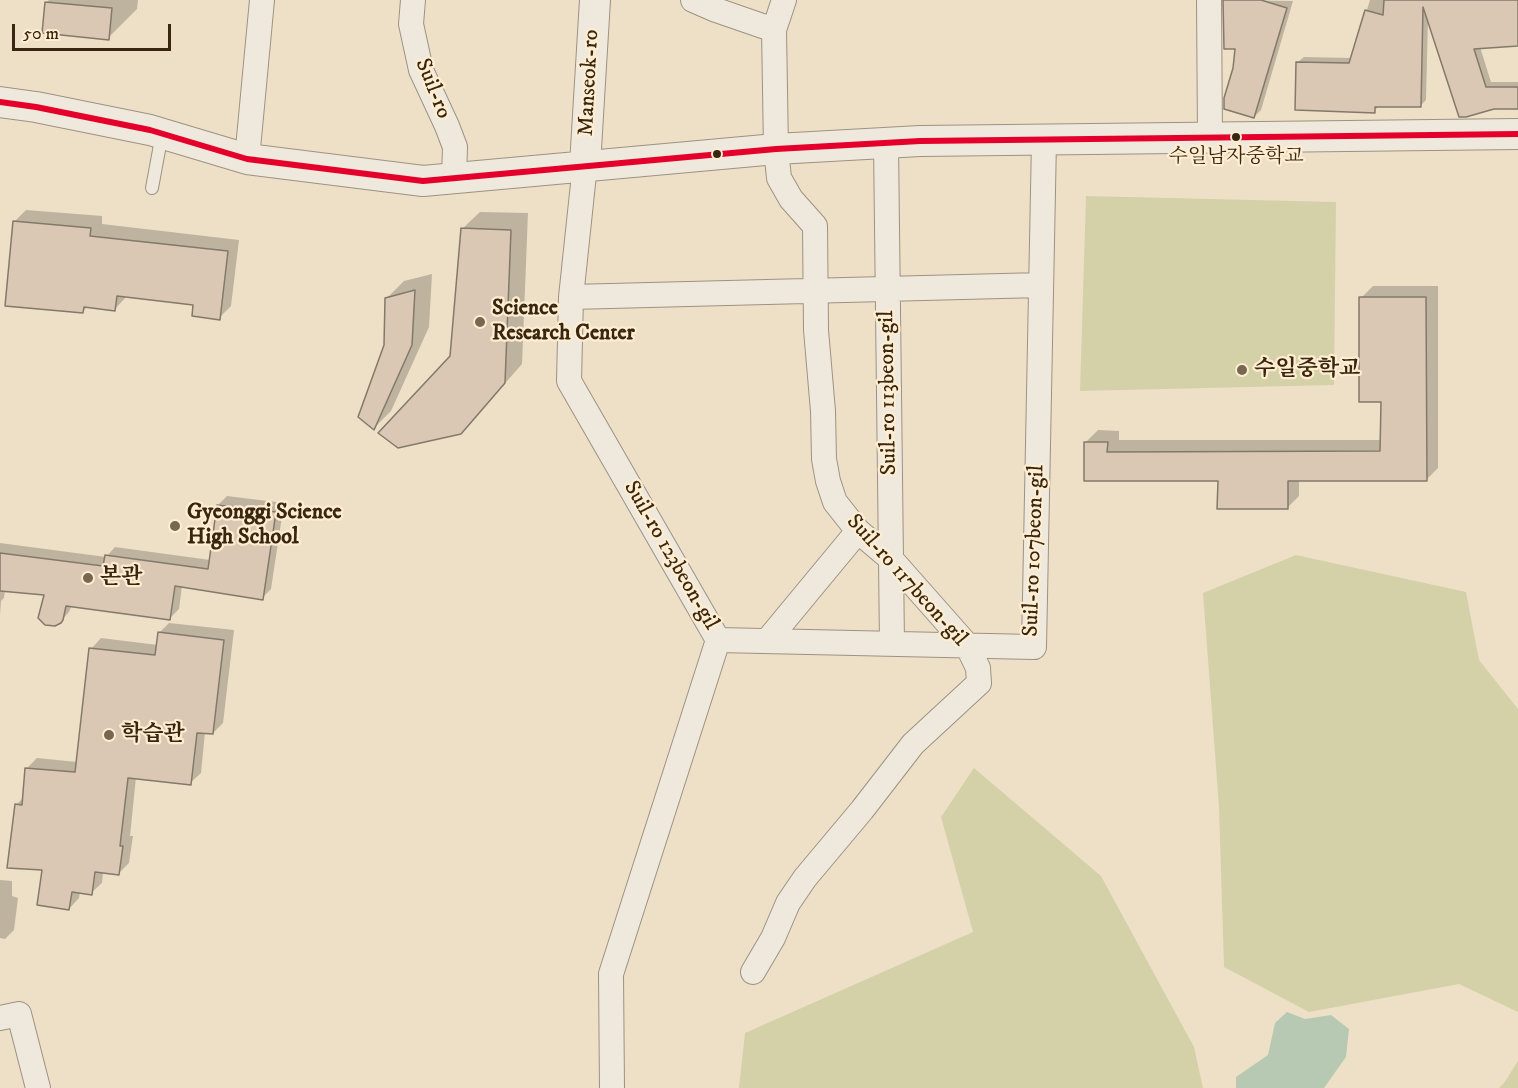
<!DOCTYPE html>
<html>
<head>
<meta charset="utf-8">
<style>
	body { margin:0 }
	#map { position:relative; width:1518px; height:1088px; overflow:hidden; background:#eee0c7; font-family:"IM FELL DW Pica",serif }
	canvas { display:block }
	.scale { position:absolute; left:12px; top:24px; width:159px; height:27px; box-sizing:border-box; border:3px solid #392610; border-top:0; padding-left:8px; font-size:18px; line-height:21px; white-space:nowrap; color:#392610; -webkit-text-stroke:4px #feedd1; paint-order:stroke }
</style>
</head>
<body>
<div id="map">
<canvas width="1518" height="1088"></canvas>
<div class="scale">50 m</div>
</div>
<script>
const g = document.querySelector('canvas').getContext('2d');
g.lineJoin = 'round';
function paint(path, color) { g.fillStyle = color; g.fill(path, 'evenodd'); }
const poly = rows => new Path2D(rows.map(r => 'M' + r).join(''));
function strokePath(path, color, width, dash) { g.strokeStyle = color; g.lineWidth = width; g.lineCap = dash ? 'butt' : 'round'; g.setLineDash(dash || []); g.stroke(path); }
function drawText(font, color, halo, rows, align = 'center') {
  g.font = font + ' "IM FELL DW Pica","Noto Serif KR",serif'; g.lineWidth = 4.5; g.setLineDash([]); g.textBaseline = 'middle'; g.strokeStyle = halo; g.fillStyle = color; for (const [text, x, y, turn = 0] of rows) {
    g.save(); g.translate(x, y); g.rotate((+turn || 0) * Math.PI / 180); g.textAlign = isNaN(turn) ? turn : align; if (halo) g.strokeText(text, 0, 0); g.fillText(text, 0, 0); g.restore();
  }
}
paint(poly([
	[1086,196,1336,202,1334,385,1080,391],
	[1296,555,1466,592,1479,660,1518,709,1518,1012,1459,984,1309,1012,1224,967,1219,807,1203,593],
	[974,768,1101,876,1194,1047,1203,1088,739,1088,745,1033,973,932,941,817],
	[1518,1061,1518,1088,1499,1088,1504,1083]
]), '#d4d1a8');
paint(poly([
	[1287,1012,1305,1019,1331,1015,1349,1029,1346,1057,1324,1088,1236,1088,1236,1077,1268,1055,1275,1023]
]), '#b7c9b3');
paint(poly([
	[49,0,138,0,137,9,108,38,47,2],
	[1225,0,1293,1,1261,110,1254,117,1234,69,1236,47],
	[1370,0,1518,0,1518,44,1480,47,1491,82,1518,82,1518,107,1494,107,1428,18,1426,100,1420,106,1380,105,1374,111,1298,62,1304,57,1352,58],
	[26,210,102,216,102,224,239,240,231,306,219,318,195,303,127,296,115,309,88,306,83,311,14,222],
	[480,212,528,213,522,364,478,414,452,357,462,229],
	[432,274,429,327,391,411,374,428,385,345,386,299,404,281],
	[1373,286,1438,286,1438,468,1426,480,1299,480,1299,496,1287,508,1219,479,1086,479,1086,442,1098,430,1119,431,1119,440,1382,440,1382,400,1361,298],
	[227,496,284,503,271,589,262,598,182,586,179,609,170,618,72,605,69,612,60,622,45,593,5,590,4,598,1,601,0,615,0,543,106,557,115,547,210,560,218,505],
	[169,623,234,630,223,723,213,733,205,732,201,773,190,783,136,777,130,836,133,836,129,863,118,874,103,872,102,883,91,893,80,892,79,898,69,909,44,869,16,805,24,797,27,768,37,758,77,762,91,649,101,638,158,645,159,633],
	[0,880,12,881,12,896,18,898,14,930,5,939,0,938]
]), '#0003');
const building = poly([
	[1223,0,1261,0,1287,8,1254,118,1224,109,1224,98,1233,68,1235,49,1224,49,1223,0],
	[1384,0,1518,0,1518,46,1474,49,1486,87,1518,87,1518,109,1494,109,1466,117,1459,117,1423,7,1421,107,1375,107,1375,113,1295,110,1296,62,1349,63,1365,10,1383,15,1384,0],
	[45,2,112,8,109,40,42,33,45,2],
	[13,221,91,228,90,236,228,251,220,320,192,316,193,305,117,296,115,311,84,307,83,313,5,306,13,221],
	[461,228,511,230,505,383,461,434,398,448,378,433,450,356,461,228],
	[415,290,412,345,374,430,358,417,384,345,385,298,415,290],
	[1359,297,1426,297,1427,481,1288,481,1288,509,1217,509,1218,481,1084,481,1084,442,1108,442,1107,452,1380,451,1381,402,1359,402,1359,297],
	[217,505,276,512,263,600,175,586,170,620,66,606,63,620,61,623,55,626,45,625,38,618,44,595,0,591,0,553,103,566,105,555,208,569,217,505],
	[158,632,224,640,213,734,197,733,191,785,128,778,120,846,123,846,119,875,95,872,92,895,72,892,69,910,37,905,42,870,7,868,15,804,22,805,25,768,75,772,89,648,155,655,158,632]
]);
paint(building, '#dac7b4');
strokePath(building, '#83796a', 1.5);
const service = poly([
	[152,188,162,134]
]);
const minor = poly([
	[413,0,411,24,421,70,447,126,455,147,454,178],
	[693,0,716,10,774,30],
	[1209,0,1210,138],
	[886,143,892,644],
	[247,159,262,0],
	[585,165,571,297,569,381,718,640,611,974,612,1088],
	[571,297,1041,285],
	[718,640,1034,647,1044,140],
	[767,641,858,531],
	[753,972,773,938,788,903,805,878,862,810,913,744,979,683,978,668,967,645,891,559,858,531,835,502,828,481,824,459,823,411,816,330,815,226,791,199,779,178,776,149,774,30,784,0],
	[0,1018,19,1014,38,1088]
]);
const tertiary = poly([
	[0,102,36,107,150,130,247,159,423,181,776,149,920,141,1518,134],
	[585,165,595,0]
]);
strokePath(service, '#9d9282', 14);
strokePath(minor, '#9d9282', 26);
strokePath(tertiary, '#9d9282', 32);
strokePath(service, '#efe8dc', 12);
strokePath(minor, '#efe8dc', 24);
strokePath(tertiary, '#efe8dc', 30);
strokePath(poly([
	[0,102,36,107,150,130,247,159,423,181,776,149,920,141,1518,134]
]), '#e4002b', 6);
for (const [x, y, r, color] of [
	[1236,137,5,"#392610"],
	[717,154,5,"#392610"],
	[480,322,6,"#786750"],
	[1242,370,6,"#786750"],
	[175,526,6,"#786750"],
	[88,578,6,"#786750"],
	[109,735,6,"#786750"]
]) { const dot = new Path2D(); dot.arc(x, y, r, 0, 2 * Math.PI); g.fillStyle = color; g.fill(dot); strokePath(dot, '#feedd1', 2); }
drawText('20px', '#392610', '#feedd1', [
	["수일남자중학교",1236,158]
]);
drawText('22px', '#392610', '#feedd1', [
	["Manseok-ro",590,83,-87],
	["Suil-ro",432,89,68],
	["Suil-ro 113beon-gil",889,393,-91],
	["Suil-ro 107beon-gil",1035,551,-88],
	["Suil-ro 123beon-gil",670,556,60],
	["Suil-ro 117beon-gil",906,581,48]
]);
drawText('bold 22px', '#392610', '#feedd1', [
	["Science",492,309],
	["Research Center",492,334],
	["수일중학교",1254,370],
	["Gyeonggi Science",187,513],
	["High School",187,538],
	["본관",100,578],
	["학습관",121,735]
], 'left');
</script>
</body>
</html>
